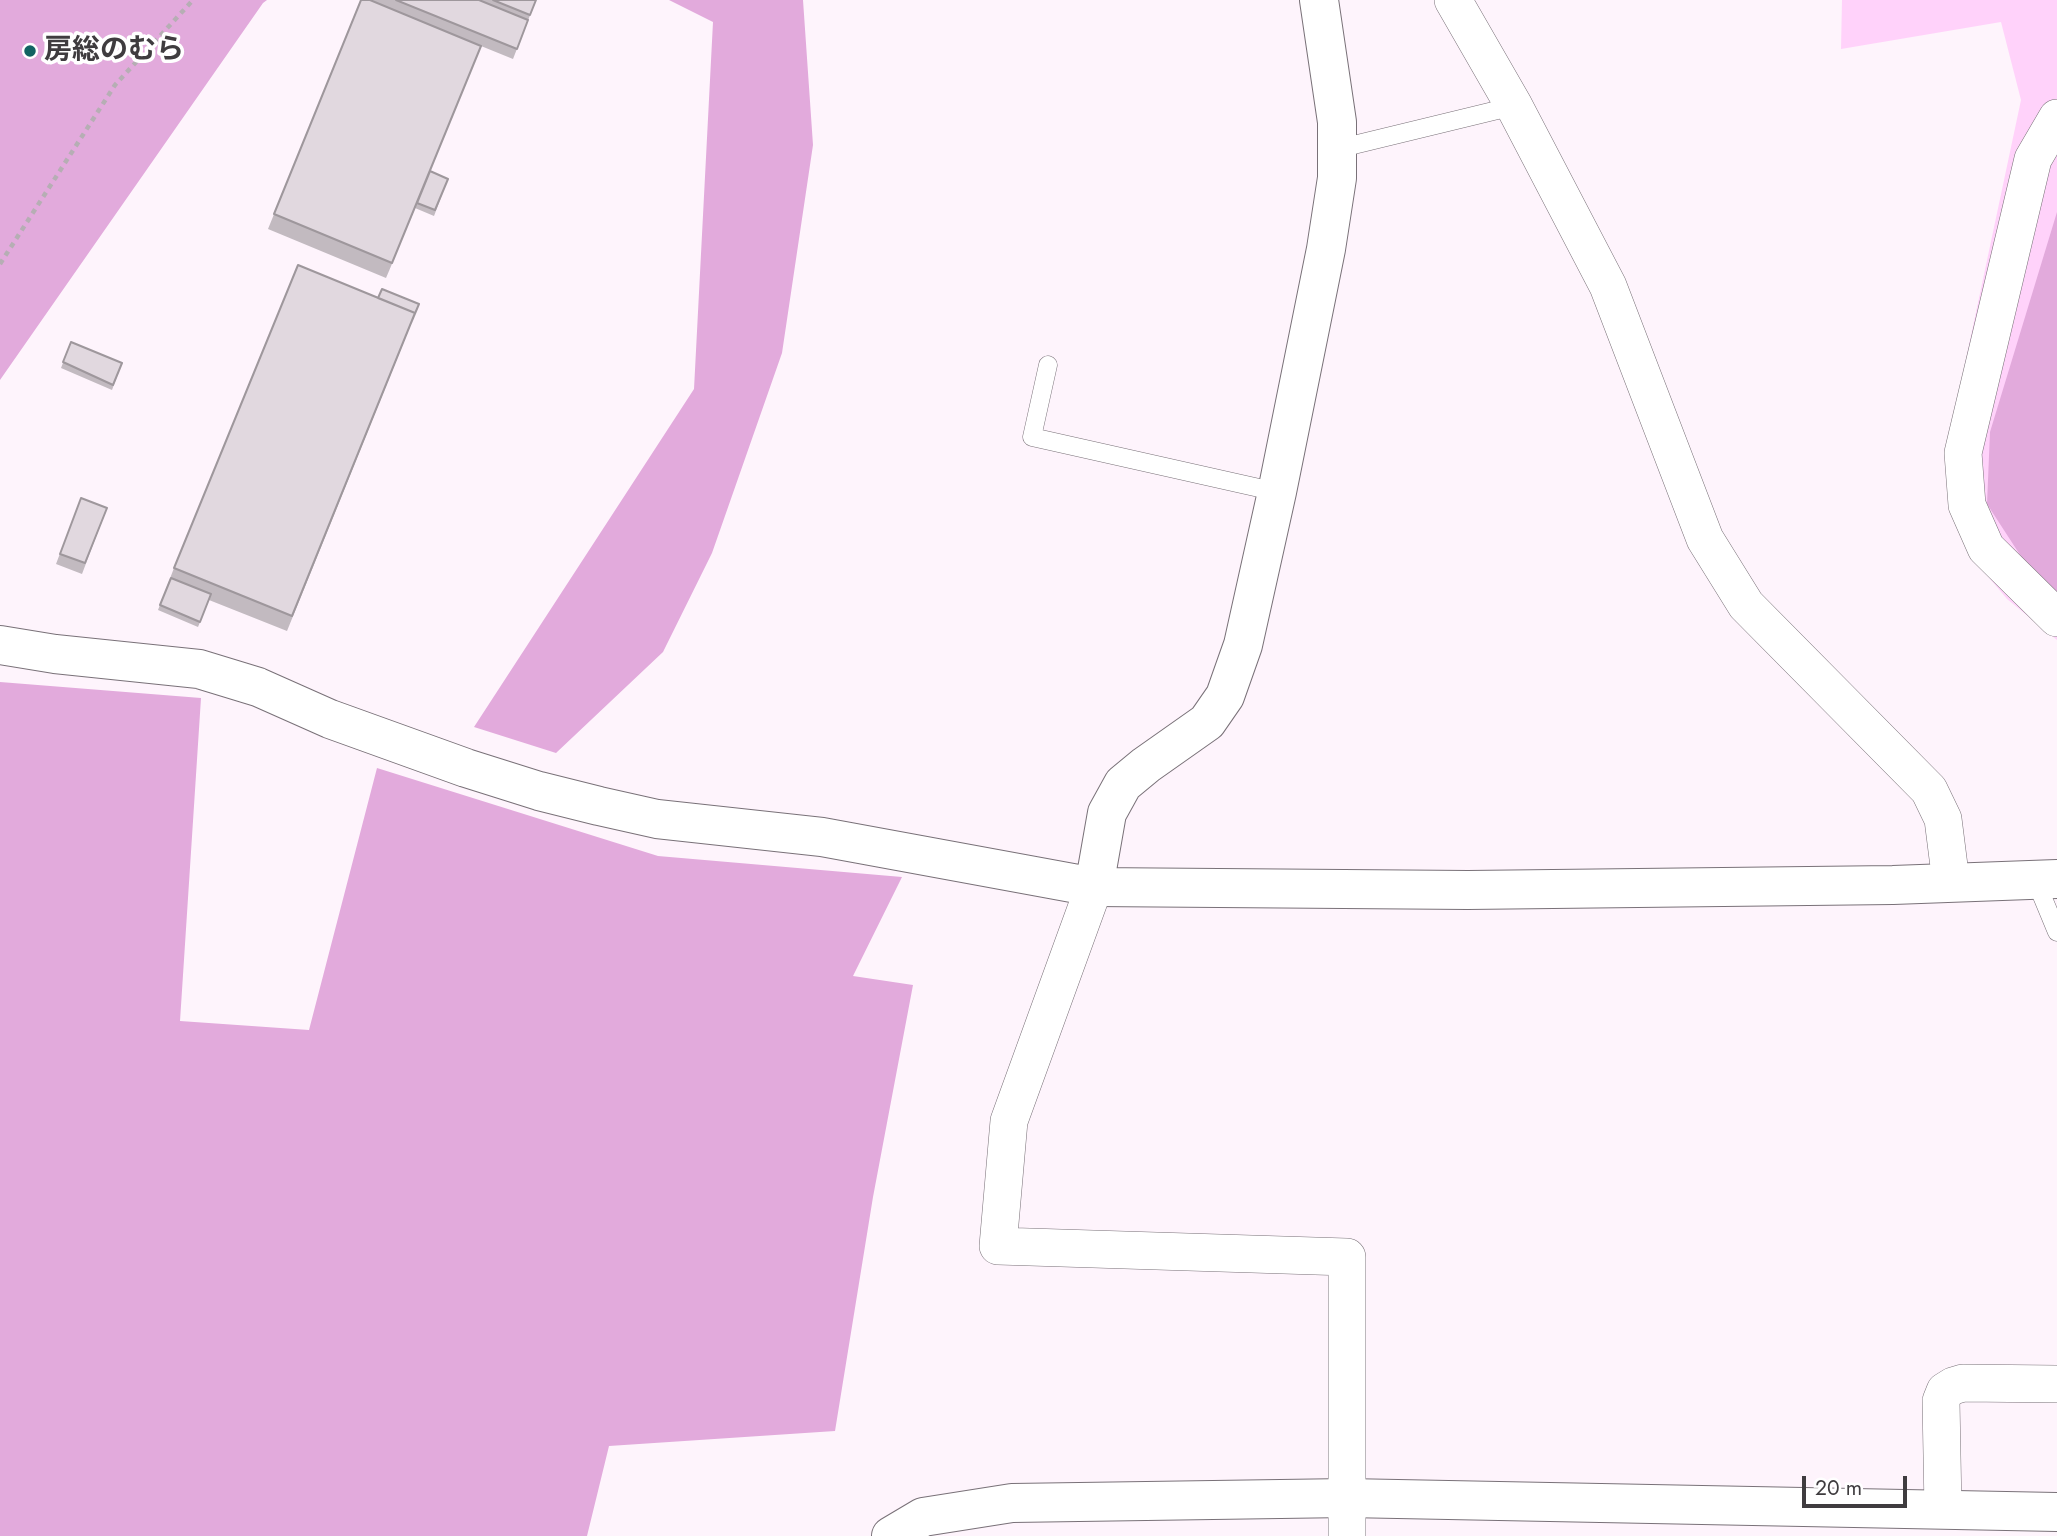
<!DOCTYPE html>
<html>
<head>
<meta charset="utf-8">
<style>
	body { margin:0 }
	#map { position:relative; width:2057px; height:1536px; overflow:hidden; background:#fef4fc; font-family:Jost,sans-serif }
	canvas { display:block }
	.scale { position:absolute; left:1802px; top:1476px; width:105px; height:32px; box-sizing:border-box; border:4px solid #3f3c3f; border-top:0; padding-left:9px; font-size:21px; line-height:24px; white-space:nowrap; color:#3f3c3f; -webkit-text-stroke:5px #fff; paint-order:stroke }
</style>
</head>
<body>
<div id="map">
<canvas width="2057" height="1536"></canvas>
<div class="scale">20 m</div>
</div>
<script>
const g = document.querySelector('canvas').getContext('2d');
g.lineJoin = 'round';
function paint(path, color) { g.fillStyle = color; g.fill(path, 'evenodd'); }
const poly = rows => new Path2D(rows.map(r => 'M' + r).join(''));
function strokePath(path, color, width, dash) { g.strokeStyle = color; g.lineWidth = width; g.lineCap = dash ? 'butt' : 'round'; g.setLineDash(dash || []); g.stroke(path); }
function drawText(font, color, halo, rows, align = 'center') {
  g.font = font + ' Jost,"Noto Sans JP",sans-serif'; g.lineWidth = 7; g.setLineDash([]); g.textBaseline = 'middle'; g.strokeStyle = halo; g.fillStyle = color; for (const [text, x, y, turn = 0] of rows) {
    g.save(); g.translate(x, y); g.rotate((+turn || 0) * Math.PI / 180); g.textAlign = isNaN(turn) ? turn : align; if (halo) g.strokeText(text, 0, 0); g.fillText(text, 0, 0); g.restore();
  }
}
paint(poly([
	[1842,0,2057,0,2057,640,2007,599,1971,556,1951,430,2021,100,2001,22,1841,49]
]), '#ffd2fa');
paint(poly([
	[0,0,267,0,263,3,0,380],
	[669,0,803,0,813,145,782,353,712,553,663,652,556,753,474,727,694,389,713,22],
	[2057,212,2057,599,2037,581,1987,504,1990,432],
	[0,682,201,698,180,1021,309,1030,377,768,658,856,902,877,853,976,913,985,873,1197,835,1431,609,1446,587,1536,0,1536]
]), '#e2aadc');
const lane = poly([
	[1337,149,1514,106],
	[1048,365,1032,437,1277,492],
	[2035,879,2057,932]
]);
const street = poly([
	[1453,0,1514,106,1608,286,1705,539,1746,605,1929,790,1943,819,1951,882],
	[2057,118,2033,159,1963,453,1967,505,1986,548,2057,618],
	[1094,887,1009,1121,998,1246,1347,1257,1347,1536],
	[1943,1509,1941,1401,1945,1391,1953,1386,1963,1383,2057,1384]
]);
const secondary = poly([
	[0,645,55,654,199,669,258,687,330,719,466,768,539,791,599,806,657,819,822,837,1094,887,1468,890,1893,885,2057,879],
	[1094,887,1107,813,1123,784,1146,765,1207,722,1225,696,1243,645,1277,492,1326,249,1337,178,1337,122,1319,0],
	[891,1536,923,1517,1012,1503,1347,1498,2057,1512]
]);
strokePath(lane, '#797178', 19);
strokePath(street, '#797178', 38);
strokePath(secondary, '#797178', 40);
strokePath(poly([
	[0,264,115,85,193,0]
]), '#b6aeb4', 4.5, [5, 5]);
strokePath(lane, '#fff', 18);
strokePath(street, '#fff', 37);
strokePath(secondary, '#fff', 38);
paint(poly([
	[361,0,536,0,513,59,481,46,430,171,448,179,434,216,415,208,386,278,268,229],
	[378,298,419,304,287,631,209,600,198,627,158,610,174,568],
	[71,342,122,363,112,390,61,368],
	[81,498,107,508,82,574,56,564]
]), '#c2bac0');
paint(poly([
	[481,46,475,61,386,278,392,263],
	[419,304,287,631,415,313]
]), '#9e979c');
const building = poly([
	[361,0,370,0,481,46,392,263,274,214,361,0],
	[396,0,479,0,528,20,517,49,396,0],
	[493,0,536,0,530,15,493,0],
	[430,171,448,179,435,210,417,203,430,171],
	[298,265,415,313,292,616,174,568,298,265],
	[382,289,419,304,411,323,415,313,378,298,382,289],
	[71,342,122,363,113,385,63,362,71,342],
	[81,498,107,508,85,563,60,554,81,498],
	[171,578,211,594,200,622,160,605,171,578]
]);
paint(building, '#e1d8df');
strokePath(building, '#9e979c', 2);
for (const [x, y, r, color] of [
	[30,51,7,"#126362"]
]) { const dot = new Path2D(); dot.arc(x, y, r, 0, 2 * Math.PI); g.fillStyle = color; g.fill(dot); strokePath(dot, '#fff', 2.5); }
drawText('bold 28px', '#3f3c3f', '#fff', [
	["房総のむら",44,51]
], 'left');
</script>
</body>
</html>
